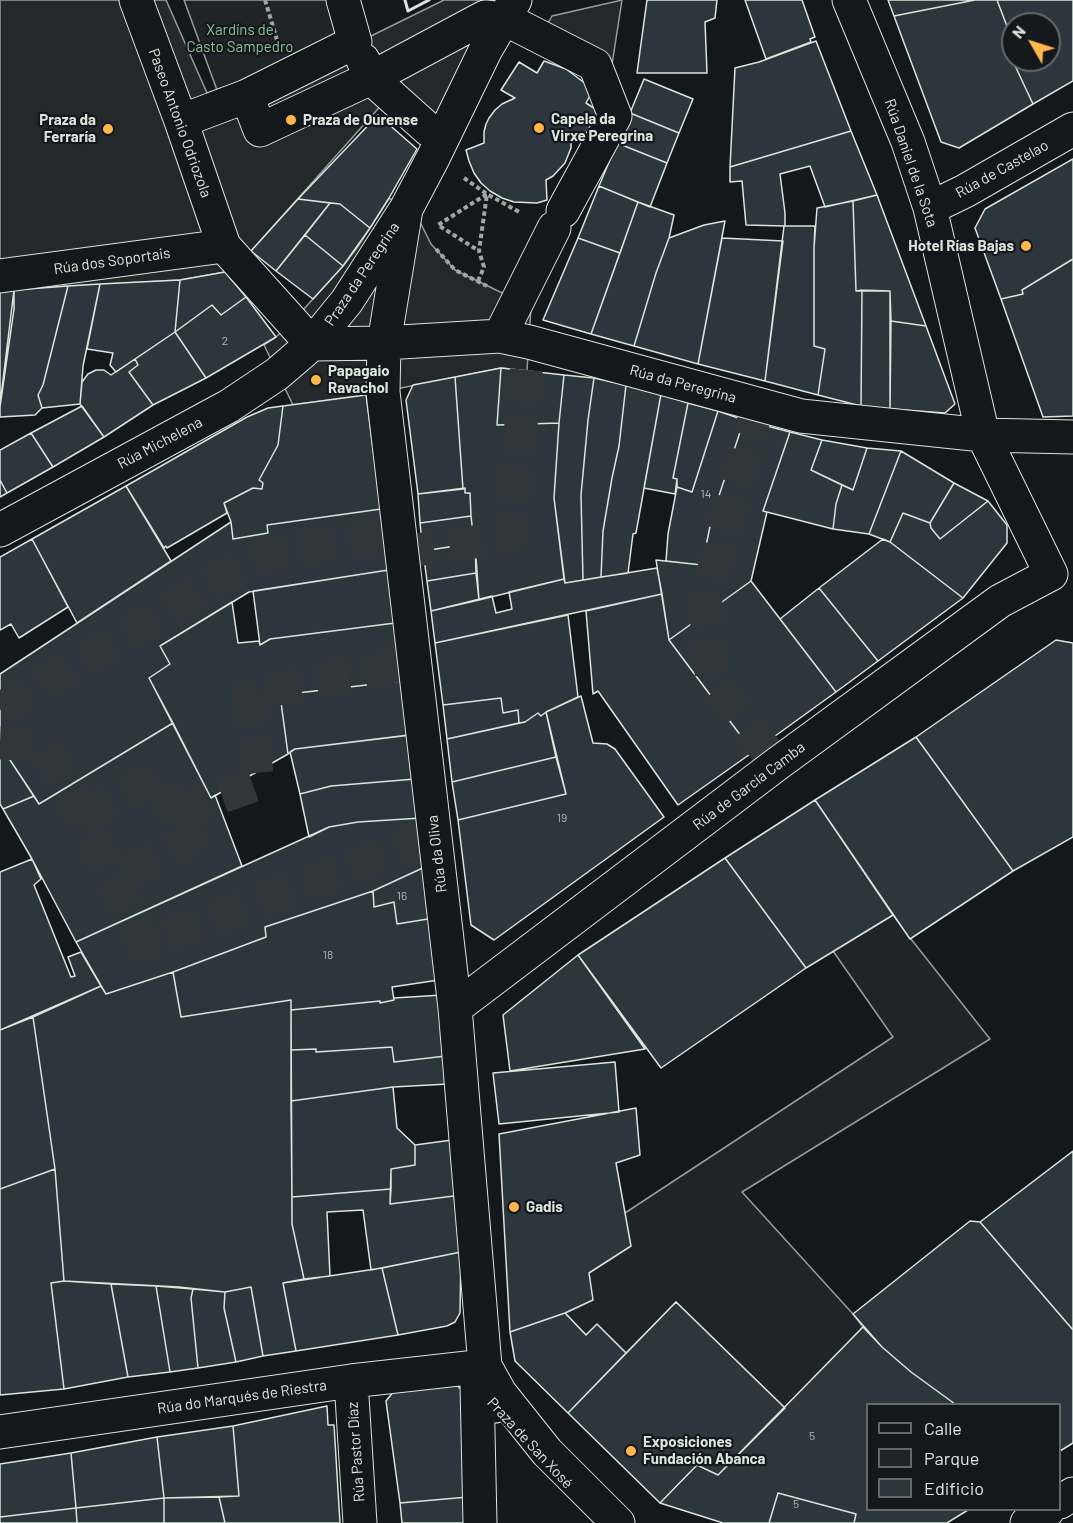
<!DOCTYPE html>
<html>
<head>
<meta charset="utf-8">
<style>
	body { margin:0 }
	#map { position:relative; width:1073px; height:1523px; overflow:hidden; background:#14181c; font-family:Barlow,sans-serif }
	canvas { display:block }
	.legend { position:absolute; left:866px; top:1403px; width:195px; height:108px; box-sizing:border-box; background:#14181c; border:2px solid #626a69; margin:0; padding:8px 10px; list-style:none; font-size:18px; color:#d8e6dc }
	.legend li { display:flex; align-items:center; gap:12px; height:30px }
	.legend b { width:30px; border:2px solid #626a69 }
	.north { position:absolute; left:1001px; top:12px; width:60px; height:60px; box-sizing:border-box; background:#14181c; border:2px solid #626a69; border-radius:50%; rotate:309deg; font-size:16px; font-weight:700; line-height:24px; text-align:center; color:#d8e6dc }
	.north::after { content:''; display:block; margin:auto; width:21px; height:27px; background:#ffb74d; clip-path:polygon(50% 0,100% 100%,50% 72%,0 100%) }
</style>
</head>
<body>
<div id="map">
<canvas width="1073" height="1523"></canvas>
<ul class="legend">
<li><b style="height:8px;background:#14181c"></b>Calle</li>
<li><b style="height:16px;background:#202428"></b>Parque</li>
<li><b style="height:16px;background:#2c363c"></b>Edificio</li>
</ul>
<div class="north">N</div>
</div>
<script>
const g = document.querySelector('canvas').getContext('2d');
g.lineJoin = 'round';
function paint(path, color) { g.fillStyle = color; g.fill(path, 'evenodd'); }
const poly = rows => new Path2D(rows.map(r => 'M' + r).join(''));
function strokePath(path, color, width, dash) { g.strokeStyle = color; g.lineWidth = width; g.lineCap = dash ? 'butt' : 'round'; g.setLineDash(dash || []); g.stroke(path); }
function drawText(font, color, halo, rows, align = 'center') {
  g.font = font + ' Barlow,sans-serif'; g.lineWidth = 4.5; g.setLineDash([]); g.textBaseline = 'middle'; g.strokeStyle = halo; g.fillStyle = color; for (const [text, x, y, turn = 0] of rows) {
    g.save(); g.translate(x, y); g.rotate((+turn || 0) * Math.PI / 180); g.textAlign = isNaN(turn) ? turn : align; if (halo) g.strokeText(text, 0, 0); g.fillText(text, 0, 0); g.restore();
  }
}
const green = poly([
	[184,0,331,0,342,41,217,90,184,0],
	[893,915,911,939,990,1039,742,1192,853,1314,863,1327,785,1408,676,1302,626,1353,597,1325,586,1335,565,1313,592,1300,589,1273,625,1213,893,1037,833,951,893,915]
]);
paint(green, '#202428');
strokePath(green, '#939e99', 1.5);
const parking = poly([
	[0,0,166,0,207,93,371,36,444,0,494,0,429,130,385,101,251,251,225,272,180,280,0,290,0,0],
	[622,0,609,84,540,37,552,16,622,0],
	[389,198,417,216,431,244,455,270,531,307,527,371,501,368,366,395,293,405,264,345,276,337,292,322,343,266,357,248,389,198]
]);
paint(parking, '#24282b');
strokePath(parking, '#939e99', 1.5);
const building = poly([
	[647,0,717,0,715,18,705,22,707,73,637,73,647,0],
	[745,0,802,0,815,37,810,39,811,42,766,59,745,0],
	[888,0,975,0,894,16,888,0],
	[975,0,997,0,1013,42,1013,53,1010,55,1033,104,959,148,941,142,894,16,975,0],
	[997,0,1073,0,1073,81,1033,104,1010,55,1013,53,1013,60,1049,60,1049,24,1013,24,1013,42,997,0],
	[816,41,851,131,730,167,735,68,759,62,816,41],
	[544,61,566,69,586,84,592,92,586,103,603,114,584,143,571,135,571,148,565,163,553,176,546,180,547,200,537,203,514,202,502,198,490,191,481,183,474,173,469,161,466,150,484,143,484,132,486,124,489,118,495,110,502,104,515,98,501,90,519,62,537,73,544,61],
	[644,79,693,99,679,133,630,113,644,79],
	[630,113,679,133,667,163,617,143,630,113],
	[378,115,417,149,389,198,370,228,340,204,298,199,378,115],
	[851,131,877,195,825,207,810,166,780,174,785,213,785,226,746,225,742,181,730,182,730,167,851,131],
	[617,143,667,163,650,207,599,186,617,143],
	[1073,159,1073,259,1022,290,1023,294,1001,299,975,228,985,209,1073,159],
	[599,186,638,202,620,253,578,238,599,186],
	[877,195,926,326,891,321,890,291,856,291,853,201,877,195],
	[298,199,330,203,276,271,251,251,298,199],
	[853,201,856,291,862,290,861,406,818,395,825,349,814,346,814,248,817,208,853,201],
	[638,202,674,215,669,238,656,273,634,346,591,334,638,202],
	[330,203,340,204,370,228,343,266,305,235,330,203],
	[725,221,698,364,634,346,656,273,669,238,704,225,725,221],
	[784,226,815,226,814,248,814,346,825,349,818,395,765,381,784,226],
	[305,235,343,266,313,299,276,271,305,235],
	[578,238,620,253,591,334,543,320,578,238],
	[722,238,783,241,765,381,698,364,722,238],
	[1073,259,1073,416,1043,417,1001,299,1023,294,1022,290,1073,259],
	[225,272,246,297,221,315,212,305,175,332,180,280,225,272],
	[180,280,175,332,116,372,110,365,113,353,87,349,100,284,180,280],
	[100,284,83,366,80,404,42,408,38,395,43,385,68,286,100,284],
	[68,286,43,385,38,395,42,408,35,415,0,417,0,405,14,290,68,286],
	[0,290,14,290,14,309,0,407,0,290],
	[862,290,890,291,890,409,861,406,862,290],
	[246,297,276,337,206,378,175,332,212,305,221,315,246,297],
	[891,321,926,326,955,404,945,413,890,409,891,321],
	[175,332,206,378,153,405,129,372,138,365,135,359,175,332],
	[135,359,138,365,129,372,153,405,104,437,80,404,82,382,88,374,96,370,104,370,111,375,135,359],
	[501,368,497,425,559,423,554,498,564,579,479,600,475,543,474,543,471,516,470,493,465,493,465,488,463,489,455,377,501,368],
	[501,368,564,375,559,423,497,425,501,368],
	[564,375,594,378,588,420,581,495,583,580,565,583,554,498,559,423,564,375],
	[455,377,463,489,418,494,406,400,413,385,455,377],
	[594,378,626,385,619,446,612,478,603,531,601,577,583,580,581,495,588,420,594,378],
	[626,385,661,394,636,533,633,534,628,573,601,577,603,531,612,478,619,446,626,385],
	[661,394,688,403,673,478,677,479,675,494,644,488,661,394],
	[366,395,381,509,267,525,268,533,233,539,231,522,224,503,253,488,262,489,263,483,259,480,278,445,283,406,366,395],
	[688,403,718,411,692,492,677,487,677,479,673,478,688,403],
	[82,406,104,437,53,467,31,433,82,406],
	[283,406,278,445,259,480,263,483,262,489,253,488,224,503,227,513,167,548,166,546,164,548,126,486,247,417,268,408,283,406],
	[718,411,744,420,712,517,702,565,666,561,668,534,677,487,692,492,718,411],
	[744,420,790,432,763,511,767,512,751,581,669,640,656,560,702,565,712,517,744,420],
	[790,432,822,440,811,470,842,485,836,504,833,529,763,511,790,432],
	[31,433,53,467,7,493,0,480,0,450,31,433],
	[822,440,867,448,853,490,811,470,822,440],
	[867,448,901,451,869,534,833,529,836,504,842,485,853,490,867,448],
	[901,451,954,483,930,523,903,513,890,542,869,534,901,451],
	[0,480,7,493,0,497,0,480],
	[954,483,988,501,940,539,931,528,930,523,954,483],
	[126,486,171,561,77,623,32,539,126,486],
	[465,488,465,493,470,493,471,516,420,523,418,494,465,488],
	[988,501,1007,525,1007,543,963,598,890,542,903,513,930,523,931,528,940,539,988,501],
	[381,509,388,570,249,592,160,646,170,664,149,678,173,723,39,804,0,745,0,674,231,522,233,539,268,533,267,525,381,509],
	[471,516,474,543,423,551,420,523,471,516],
	[32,539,68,607,19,638,11,624,0,630,0,557,32,539],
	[883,539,890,542,963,598,878,661,819,588,883,539],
	[475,543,476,573,427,581,423,551,475,543],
	[657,568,662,594,435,643,431,611,492,596,496,613,512,609,509,592,564,579,565,583,657,568],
	[395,569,403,622,270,639,260,645,253,591,395,569],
	[476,573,479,600,431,611,427,581,476,573],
	[751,581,836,692,753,752,669,640,751,581],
	[819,588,878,661,836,692,780,619,819,588],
	[662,594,669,640,753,752,678,805,598,691,593,694,586,611,662,594],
	[232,602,238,643,259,641,260,645,270,639,403,622,410,680,280,695,288,754,211,798,149,678,170,664,160,646,232,602],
	[568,615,578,697,546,712,541,716,538,713,525,722,519,723,518,710,503,713,501,698,443,705,435,643,568,615],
	[1056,640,1073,643,1073,837,1013,871,916,737,1056,640],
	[410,680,417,734,295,749,288,754,280,695,410,680],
	[581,696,593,743,607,744,615,749,664,817,494,940,471,925,458,820,566,794,546,712,581,696],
	[501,698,503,713,518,710,519,723,447,739,443,705,501,698],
	[546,712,556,757,452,782,447,739,525,722,538,713,541,716,546,712],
	[173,723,211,798,215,795,242,866,76,942,32,859,3,809,34,796,39,804,173,723],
	[411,735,415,779,331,786,300,794,290,752,295,749,411,735],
	[916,737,1013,871,910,939,815,800,916,737],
	[0,745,34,796,3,809,0,804,0,745],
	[556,757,566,794,458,820,452,782,556,757],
	[415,779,421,818,358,822,329,827,309,837,300,794,331,786,415,779],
	[815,800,893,915,806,968,725,858,815,800],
	[421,818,427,866,373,891,265,927,266,937,173,972,106,994,76,942,329,827,358,822,421,818],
	[725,858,806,968,661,1068,578,955,725,858],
	[32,859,41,879,34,885,71,977,75,976,68,957,81,952,101,986,0,1030,0,872,32,859],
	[427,866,434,918,397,924,394,902,374,907,373,891,427,866],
	[373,891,374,907,394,902,397,924,434,918,439,980,392,987,394,1000,380,1003,380,1001,291,1010,291,1000,181,1017,173,972,266,937,265,927,373,891],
	[578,955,645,1049,510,1071,503,1015,578,955],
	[173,972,181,1017,291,1000,292,1224,304,1279,283,1283,296,1351,263,1356,251,1287,225,1292,179,1287,64,1281,55,1169,33,1017,101,986,106,994,173,972],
	[442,995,446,1056,394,1062,392,1047,316,1052,316,1049,291,1050,291,1010,380,1001,380,1003,394,1000,394,998,442,995],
	[33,1017,55,1169,0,1189,0,1030,33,1017],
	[392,1047,394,1062,446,1056,448,1084,393,1087,291,1101,291,1050,316,1049,316,1052,392,1047],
	[615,1062,619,1112,499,1124,493,1073,615,1062],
	[393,1087,397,1128,415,1145,415,1165,391,1169,391,1189,292,1197,291,1101,393,1087],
	[636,1108,640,1155,616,1163,631,1246,589,1273,593,1300,565,1313,510,1332,499,1134,636,1108],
	[452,1140,454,1196,390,1204,391,1169,415,1165,415,1145,452,1140],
	[1073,1151,1073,1330,980,1222,1073,1151],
	[55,1169,64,1281,51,1283,64,1389,0,1395,0,1189,55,1169],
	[391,1189,390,1204,454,1196,461,1252,371,1270,363,1210,327,1212,330,1276,304,1279,292,1224,292,1197,391,1189],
	[970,1221,980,1222,1073,1330,1073,1443,1060,1451,1060,1404,955,1404,911,1372,882,1347,853,1314,970,1221],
	[461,1252,460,1313,455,1322,447,1326,398,1335,382,1268,461,1252],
	[382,1268,398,1335,296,1351,283,1283,382,1268],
	[64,1281,111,1284,128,1377,64,1389,51,1283,64,1281],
	[111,1284,156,1286,170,1372,128,1377,111,1284],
	[156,1286,193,1289,191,1298,198,1368,170,1372,156,1286],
	[251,1287,263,1356,236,1362,224,1308,225,1292,251,1287],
	[193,1289,225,1292,224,1308,236,1362,198,1368,191,1298,193,1289],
	[676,1302,785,1408,718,1475,697,1465,660,1503,568,1413,676,1302],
	[565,1313,586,1335,597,1324,626,1353,568,1413,515,1361,510,1332,565,1313],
	[863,1327,882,1347,911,1372,955,1404,868,1404,868,1510,968,1510,947,1523,854,1523,856,1514,778,1493,769,1523,723,1523,660,1503,697,1465,718,1475,863,1327],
	[454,1383,462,1390,468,1497,400,1503,386,1401,394,1391,454,1383],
	[327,1406,328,1425,334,1425,340,1523,225,1523,219,1497,239,1496,233,1426,327,1406],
	[233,1426,239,1496,164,1498,157,1437,233,1426],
	[157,1437,164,1498,76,1508,71,1453,157,1437],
	[71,1453,76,1508,0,1517,0,1464,71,1453],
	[778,1493,856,1514,854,1523,769,1523,778,1493],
	[219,1497,225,1523,164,1523,164,1498,219,1497],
	[468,1497,470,1523,402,1523,400,1503,468,1497],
	[164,1498,164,1523,77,1523,76,1508,164,1498],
	[76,1508,77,1523,0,1523,0,1517,76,1508]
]);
paint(building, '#2c363c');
strokePath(building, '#d8e6dc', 1.5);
strokePath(poly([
	[758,404,705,602,712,683,777,764],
	[401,552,510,537,529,342],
	[0,709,258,556,399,533],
	[0,743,46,745,145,945,435,834],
	[176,813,258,784,249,695,414,662],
	[82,818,156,776,190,840,113,880]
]), '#313739', 33, [33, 16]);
const street = poly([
	[136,0,181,121,224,246,312,344],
	[849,0,908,142,930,208,983,435,1051,574],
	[363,60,371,78,429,130,442,138],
	[247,96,355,42,343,0],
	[181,121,247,96,260,130,371,78,485,17,505,19,595,65,615,116,563,211],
	[930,208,965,191,1073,129],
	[406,209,384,343,383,392,455,1008,485,1366,500,1393,547,1452,618,1523],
	[0,276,224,246],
	[500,336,554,228],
	[312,344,384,343,500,336,529,342,801,416,983,435,1073,437],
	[0,530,229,406,277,374,312,344,347,301,406,209,433,158,486,49,515,0],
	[455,1008,777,764,1000,601,1051,574],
	[351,1381,360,1523],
	[0,1432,351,1381,485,1366],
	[1060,1502,1073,1494],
	[480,1523,477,1385,495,1406],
	[1027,1523,1048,1510]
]);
strokePath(street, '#d8e6dc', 35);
strokePath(poly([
	[265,0,277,40],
	[464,178,487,194,521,213],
	[436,249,455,270,487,286],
	[478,281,484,267,479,251,487,194,438,225,479,251]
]), '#9da8a2', 4, [4.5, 3]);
strokePath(street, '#14181c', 33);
strokePath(poly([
	[405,0,408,11,429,0]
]), '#d8e6dc', 3);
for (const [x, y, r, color] of [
	[291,120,6,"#ffb74d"],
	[539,128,6,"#ffb74d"],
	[108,129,6,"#ffb74d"],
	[1026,246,6,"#ffb74d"],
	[316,380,6,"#ffb74d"],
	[514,1207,6,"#ffb74d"],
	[631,1451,6,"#ffb74d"]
]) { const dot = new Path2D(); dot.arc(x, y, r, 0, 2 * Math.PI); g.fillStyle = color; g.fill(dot); strokePath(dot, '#14181c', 2); }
drawText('12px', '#adbab4', null, [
	["2",225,341],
	["14",706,494],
	["19",562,818],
	["16",402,896],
	["18",328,955],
	["5",812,1436],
	["5",796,1504]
]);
drawText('15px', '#8ac095', '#14181c', [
	["Xardíns de",240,30],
	["Casto Sampedro",240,47]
]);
drawText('bold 15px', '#d8e6dc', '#14181c', [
	["Capela da",551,119],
	["Virxe Peregrina",551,136],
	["Praza da",96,120,"right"],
	["Ferraría",96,137,"right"],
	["Praza de Ourense",303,120],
	["Hotel Rías Bajas",1014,246,"right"],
	["Papagaio",328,371],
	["Ravachol",328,388],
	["Gadis",526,1207],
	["Exposiciones",643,1442],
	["Fundación Abanca",643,1459]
], 'left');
drawText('15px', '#d8e6dc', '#14181c', [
	["Paseo Antonio Odriozola",180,123,70],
	["Rúa Daniel de la Sota",911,163,71],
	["Rúa de Castelao",1002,169,-29],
	["Rúa dos Soportais",112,261,-8],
	["Praza da Peregrina",362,274,-56],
	["Rúa da Peregrina",683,384,15],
	["Rúa Michelena",160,443,-28],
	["Rúa de García Camba",749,786,-37],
	["Rúa da Oliva",437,854,-97],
	["Rúa do Marqués de Riestra",242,1397,-8],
	["Praza de San Xosé",530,1443,47],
	["Rúa Pastor Díaz",356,1452,-94]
]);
</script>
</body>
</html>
